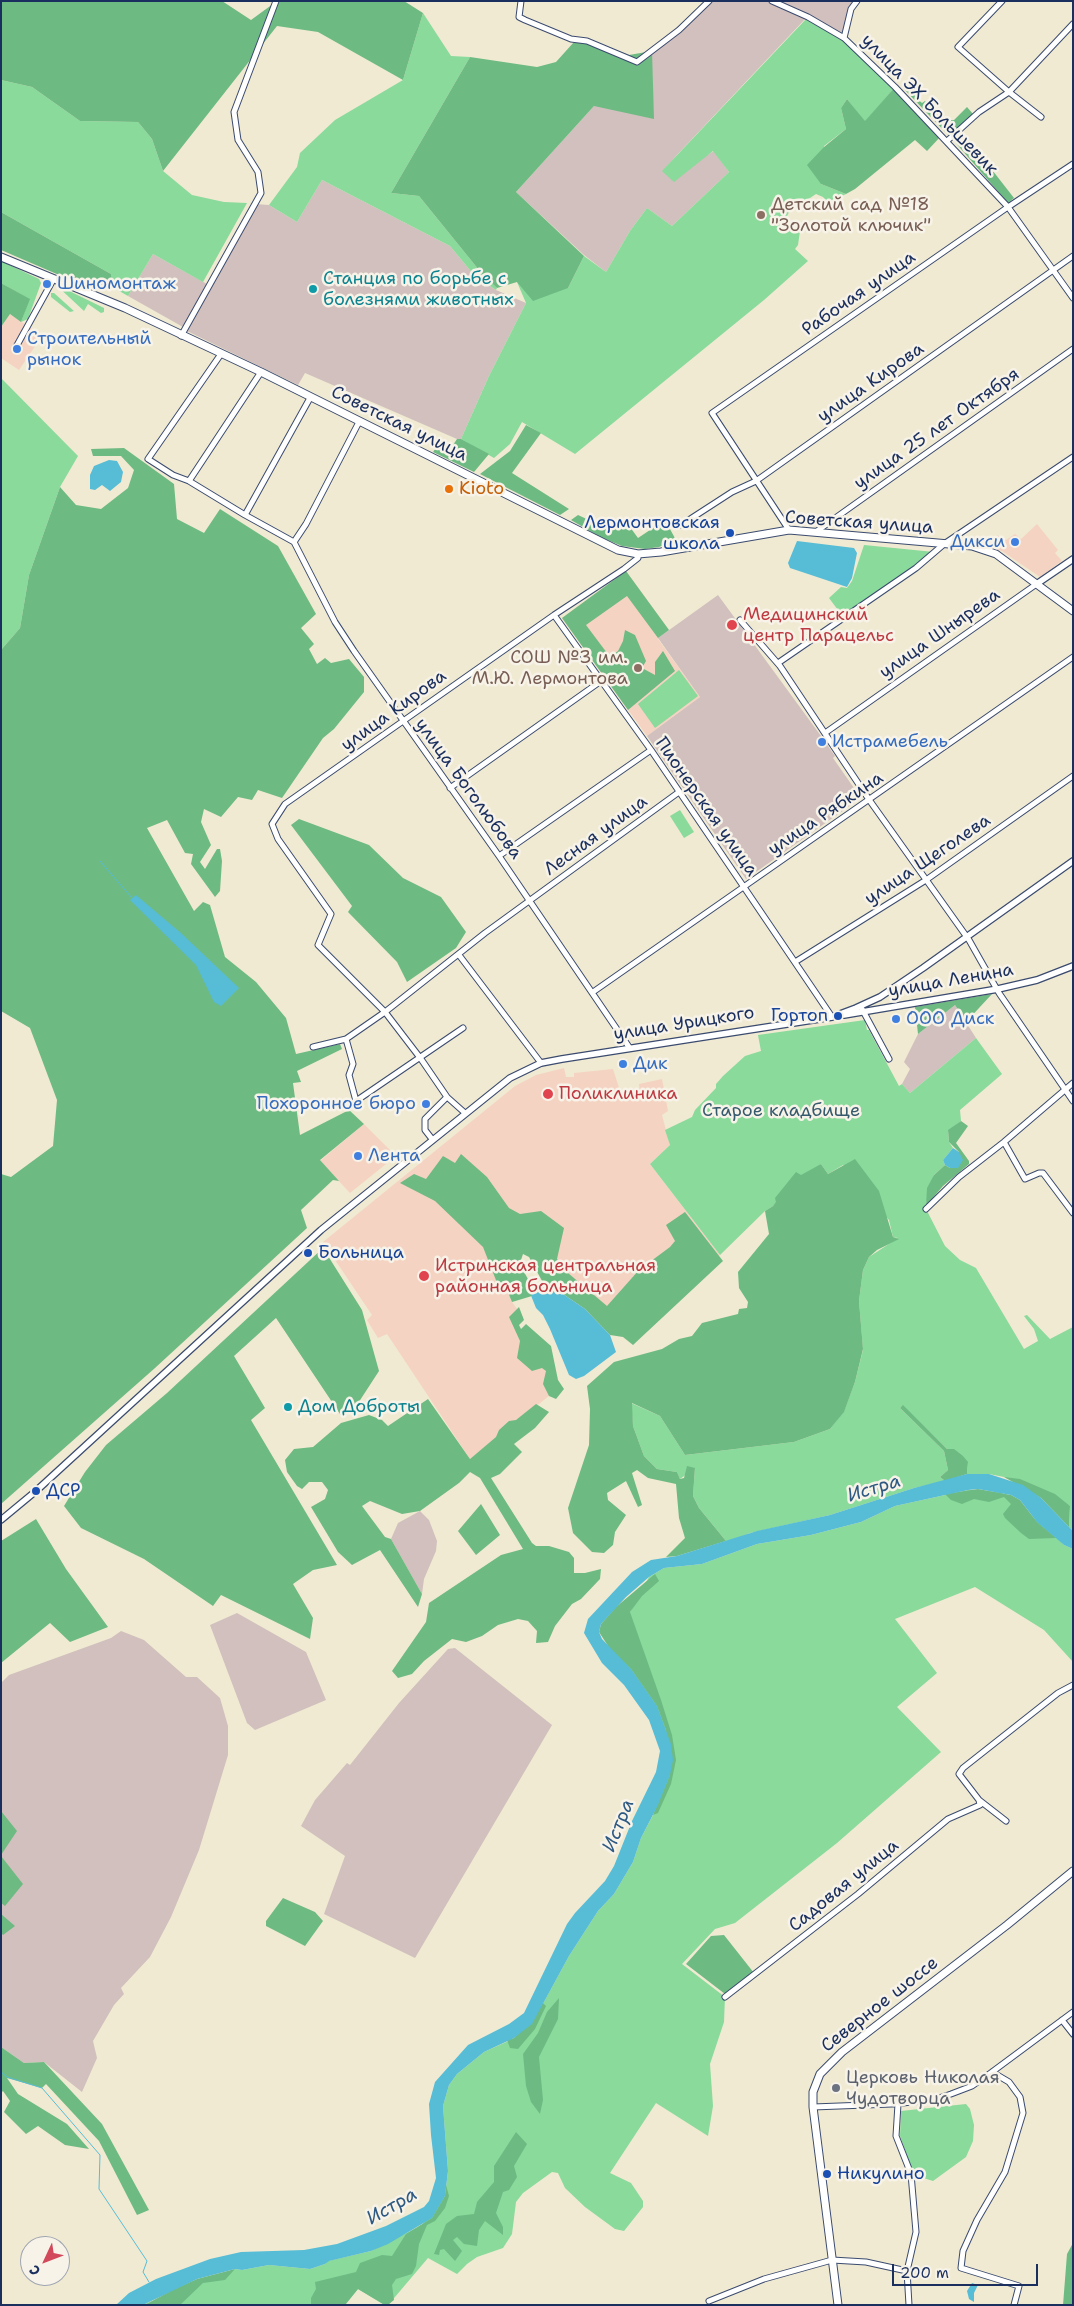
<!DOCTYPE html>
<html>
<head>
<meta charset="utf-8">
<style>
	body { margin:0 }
	#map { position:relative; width:1074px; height:2306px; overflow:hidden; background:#f0ead2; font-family:"Shantell Sans",sans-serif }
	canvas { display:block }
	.frame { position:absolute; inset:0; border:2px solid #1b2f5e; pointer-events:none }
	.north { position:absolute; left:20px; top:2236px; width:50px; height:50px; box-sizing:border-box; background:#f7f3e8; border:1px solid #9fa5b1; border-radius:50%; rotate:227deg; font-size:14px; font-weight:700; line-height:20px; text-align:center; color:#1b2f5e }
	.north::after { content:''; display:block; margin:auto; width:18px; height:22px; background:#d1495b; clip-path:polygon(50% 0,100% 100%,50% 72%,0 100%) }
	.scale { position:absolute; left:892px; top:2264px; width:146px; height:22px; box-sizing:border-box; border:2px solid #1b2f5e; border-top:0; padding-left:6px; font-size:15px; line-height:18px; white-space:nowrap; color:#1b2f5e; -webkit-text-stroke:4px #f7f3e8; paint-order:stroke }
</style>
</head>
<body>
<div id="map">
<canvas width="1074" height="2306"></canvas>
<div class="frame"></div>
<div class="north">С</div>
<div class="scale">200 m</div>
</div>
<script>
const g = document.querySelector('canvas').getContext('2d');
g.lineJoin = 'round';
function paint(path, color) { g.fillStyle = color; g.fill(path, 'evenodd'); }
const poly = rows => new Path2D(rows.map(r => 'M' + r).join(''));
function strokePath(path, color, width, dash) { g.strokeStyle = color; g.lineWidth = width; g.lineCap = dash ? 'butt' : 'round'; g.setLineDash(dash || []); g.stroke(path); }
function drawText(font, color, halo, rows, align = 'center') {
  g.font = font + ' "Shantell Sans",sans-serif'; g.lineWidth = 5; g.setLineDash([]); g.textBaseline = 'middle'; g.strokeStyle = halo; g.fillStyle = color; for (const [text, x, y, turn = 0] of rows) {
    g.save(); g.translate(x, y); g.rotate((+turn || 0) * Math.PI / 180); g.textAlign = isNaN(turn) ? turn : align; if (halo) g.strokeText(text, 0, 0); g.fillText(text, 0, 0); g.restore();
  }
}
paint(poly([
	[10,314,42,336,19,370,1,358,1,327],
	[1037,524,1058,550,1055,553,1062,561,1040,577,1002,551,986,547,997,535,1006,540,1015,534,1021,539],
	[626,571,669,630,658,639,700,697,647,736,562,618],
	[564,1068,566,1077,574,1077,574,1073,613,1069,623,1100,640,1097,639,1084,662,1079,668,1111,662,1115,670,1145,650,1164,720,1255,627,1337,541,1254,487,1239,512,1302,523,1317,514,1325,549,1371,553,1390,549,1396,470,1459,387,1334,378,1338,373,1330,367,1320,372,1315,323,1242,515,1086,536,1075],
	[364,1124,396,1156,350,1193,320,1161]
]), '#f5d3c2');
paint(poly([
	[709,1,857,1,851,9,844,38,807,17,676,156,663,171,702,158,714,151,729,172,672,226,647,208,630,231,606,272,584,255,516,192,594,106,652,72,652,51,656,44],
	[322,180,450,246,474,275,496,290,526,303,489,376,461,439,457,439,305,373,298,385,187,331,255,204,269,205,297,222],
	[153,254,207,284,183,327,128,296],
	[718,595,821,736,835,756,833,758,861,798,746,879,647,736,700,697,658,638],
	[955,1005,976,1038,910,1093,902,1084,910,1069,904,1062,918,1034],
	[420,1511,429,1520,437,1541,436,1551,424,1579,422,1594,391,1539,398,1523],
	[237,1613,306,1652,326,1700,255,1730,247,1723,210,1625],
	[121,1631,144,1640,186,1677,197,1677,220,1698,228,1726,228,1755,199,1850,171,1917,150,1957,121,1988,124,1994,114,2005,93,2041,97,2058,82,2092,44,2062,24,2063,1,2047,1,1683,9,1675,111,1638],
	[455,1648,552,1725,415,1958,324,1914,345,1856,301,1826,315,1800,347,1763,350,1765,399,1703,448,1649]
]), '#d1c0bd');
paint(poly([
	[423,13,451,56,470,57,391,193,419,196,483,275,497,288,496,290,474,275,450,246,322,180,297,222,269,205,297,167,300,153,335,120,403,80],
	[808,17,844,38,895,87,865,122,847,99,841,108,846,129,824,146,821,184,846,194,828,203,823,197,816,194,789,212,786,218,794,230,800,231,798,245,795,249,808,261,764,300,575,454,522,422,510,444,494,458,461,439,489,376,526,303,517,282,568,288,584,256,606,272,630,231,647,208,672,226,729,172,713,151,674,182,662,171],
	[1,80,32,87,80,121,138,122,152,139,163,171,192,195,224,202,247,203,203,282,153,254,128,296,114,288,111,274,1,212],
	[1,261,39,279,41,283,28,319,21,322,29,299,1,283],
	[55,284,104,308,104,312,101,313,88,304,84,311],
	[51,293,54,293,74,311,70,312,51,297],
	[1,378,78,456,60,487,29,575,20,628,1,650],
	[864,545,934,552,848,614,844,613,838,610,829,598,841,587,847,588,852,581],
	[679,670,698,696,655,728,638,704],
	[680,810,694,832,684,838,670,816],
	[865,1020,867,1030,869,1030,899,1086,902,1084,910,1093,976,1038,1002,1074,960,1110,961,1121,948,1131,949,1142,953,1148,943,1160,945,1165,934,1175,925,1207,945,1246,960,1260,976,1268,1024,1349,1038,1341,1034,1329,1024,1316,1027,1315,1050,1339,1073,1327,1073,1531,1069,1527,1070,1506,1004,1477,989,1474,967,1474,968,1463,947,1449,903,1406,900,1408,944,1451,948,1470,940,1477,945,1481,914,1488,830,1515,750,1533,734,1540,726,1541,699,1508,693,1496,695,1468,680,1479,677,1472,657,1469,644,1456,633,1426,631,1403,660,1416,685,1455,794,1442,830,1429,844,1411,855,1382,863,1350,859,1301,863,1270,869,1257,898,1238,893,1237,889,1220,843,1165,828,1174,821,1164,773,1206,765,1211,720,1255,650,1164,670,1145,665,1130,692,1117,695,1110,716,1088,716,1084,723,1076,745,1056,761,1051,758,1035],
	[968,1490,1001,1492,1043,1525,1064,1545,1073,1549,1073,1662,1044,1630,975,1587,895,1619,937,1673,897,1707,941,1752,837,1843,735,1923,715,1929,682,1964,725,1997,724,2022,710,2064,713,2106,708,2136,656,2103,610,2173,631,2183,643,2201,643,2207,624,2231,615,2229,585,2207,565,2188,558,2173,552,2172,523,2193,516,2202,512,2234,503,2248,477,2257,467,2264,457,2274,428,2258,389,2304,383,2304,358,2289,345,2305,142,2305,235,2269,242,2270,269,2265,310,2269,325,2264,328,2261,371,2251,422,2225,445,2196,448,2171,443,2106,449,2085,457,2074,484,2052,515,2038,539,2011,569,1956,598,1911,614,1894,633,1862,641,1838,653,1815,673,1760,610,1649,649,1577,664,1568,702,1564,757,1544,811,1535,861,1522,895,1506],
	[966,2104,970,2109,974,2125,973,2141,966,2157,933,2181,914,2175,900,2136,901,2111]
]), '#89da9b');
paint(poly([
	[1,1,222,1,251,20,277,1,404,1,423,13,403,80,318,32,277,26,163,171,152,139,138,122,80,121,32,87,1,80],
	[590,40,629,55,652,51,654,119,594,106,516,192,584,256,568,288,533,301,517,282,497,288,483,275,419,196,391,193,470,57,537,67,556,62,574,42],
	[918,78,919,92,915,97,922,103,925,101,947,120,954,120,967,107,973,114,950,137,904,89],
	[895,87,942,135,927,151,915,140,855,189,846,194,821,184,807,165,824,147,846,129,841,108,847,99,865,121],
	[964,134,1014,198,1008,203,954,141],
	[1,212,111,274,114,288,80,284,1,250],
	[1,283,30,299,21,322,10,314,1,327],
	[526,425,541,433,512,473,569,509,560,515,480,474,510,451],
	[457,439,461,439,489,454,474,472,433,452,438,445,449,451],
	[124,448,174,484,177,519,204,533,220,509,278,546,316,614,301,628,314,644,309,649,317,664,325,658,331,663,349,659,364,677,364,692,334,729,323,738,282,798,258,790,252,800,238,797,221,817,204,809,201,822,211,845,200,862,205,869,217,849,220,849,222,861,220,891,215,897,191,864,193,854,185,853,167,820,147,828,194,911,203,902,210,905,225,957,256,982,286,1018,296,1054,340,1044,342,1049,297,1071,301,1082,293,1083,300,1135,349,1110,364,1124,320,1160,339,1181,333,1180,301,1210,307,1228,155,1368,1,1504,1,1174,11,1177,53,1146,57,1100,30,1028,1,1011,1,650,20,628,29,575,60,487,76,505,101,509,128,488,134,470,121,456,93,456,91,449],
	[578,515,608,529,627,523,638,538,665,520,676,540,659,547,645,549,622,546,600,537,571,520],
	[626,571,669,630,658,638,627,596,586,625,610,657,618,651,623,641,625,630,635,635,646,661,642,668,655,675,655,662,663,651,675,671,628,710,562,618],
	[299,819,369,845,403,878,441,897,466,932,456,948,407,982,397,962,348,912,352,906,291,825],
	[992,994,966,1022,955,1005,918,1034,915,1007],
	[961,1121,968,1126,956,1143,969,1161,969,1164,943,1186,926,1206,927,1188,934,1175,945,1165,950,1168,959,1152,949,1142,948,1130],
	[461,1154,487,1177,509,1208,520,1214,541,1211,564,1228,557,1259,568,1273,607,1306,639,1270,670,1247,675,1241,666,1225,685,1212,723,1261,633,1345,623,1337,610,1335,585,1309,563,1294,547,1290,529,1257,523,1254,521,1260,524,1272,532,1286,528,1288,532,1296,512,1302,507,1290,501,1293,483,1247,435,1201,400,1183,414,1174,426,1179,443,1156,455,1163],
	[855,1159,879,1191,893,1237,899,1239,877,1250,869,1257,863,1270,859,1301,863,1349,855,1382,844,1412,830,1429,794,1442,685,1455,660,1416,632,1403,633,1426,644,1456,657,1469,677,1472,680,1479,684,1478,687,1466,695,1468,693,1496,699,1508,726,1541,677,1556,666,1557,685,1538,679,1518,676,1484,648,1478,637,1470,632,1473,642,1505,638,1507,626,1481,607,1493,608,1500,626,1515,615,1532,613,1545,604,1553,592,1552,573,1533,568,1508,589,1445,590,1409,587,1386,614,1362,662,1349,679,1339,692,1336,702,1323,738,1314,739,1309,747,1308,748,1302,739,1288,738,1272,769,1234,765,1211,773,1206,776,1202,775,1198,796,1172,801,1175,821,1164,828,1174],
	[323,1248,362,1310,379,1371,353,1411,342,1417,276,1318,234,1356,265,1408,251,1420,337,1565,313,1570,293,1584,313,1618,310,1639,221,1595,213,1606,144,1559,81,1528,64,1506,85,1472,106,1445,167,1393],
	[519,1307,524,1320,519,1325,521,1329,526,1324,551,1346,558,1380,564,1389,556,1399,549,1396,543,1384,546,1371,542,1368,532,1371,517,1358,520,1341,509,1317],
	[428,1399,470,1459,496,1437,499,1430,509,1421,516,1420,536,1404,549,1412,535,1428,514,1444,522,1452,500,1474,491,1478,532,1543,536,1546,549,1546,569,1552,574,1558,574,1573,585,1573,601,1569,600,1579,581,1599,572,1604,555,1626,548,1642,536,1643,537,1631,528,1621,518,1619,498,1625,482,1636,466,1642,452,1639,424,1661,412,1674,398,1678,392,1671,426,1622,429,1603,501,1555,523,1549,480,1478,470,1472,459,1483,420,1511,402,1514,370,1501,362,1506,385,1537,391,1539,422,1594,418,1607,380,1550,352,1565,338,1552,311,1507,325,1499,328,1490,322,1482,309,1482,302,1489,297,1486,287,1472,285,1460,294,1449,313,1447,341,1423,369,1415,382,1420,388,1426],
	[903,1405,947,1449,954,1449,963,1456,968,1462,967,1474,945,1481,940,1477,948,1470,944,1451,900,1408],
	[1004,1477,1020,1479,1055,1494,1070,1506,1069,1527,1041,1498],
	[978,1489,1011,1495,1020,1500,1037,1522,1056,1538,1029,1539,1021,1533,1005,1518,1003,1514,1011,1504,1004,1497,989,1502,974,1499,962,1504,951,1500,945,1494],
	[481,1504,500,1535,476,1555,458,1531],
	[36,1519,66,1569,108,1627,70,1642,50,1623,1,1663,1,1541],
	[655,1574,659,1581,642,1596,630,1612,661,1700,672,1735,676,1760,671,1784,658,1813,653,1815,670,1775,666,1730,657,1706,631,1669,610,1649,599,1632,601,1624,616,1607],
	[1,1811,17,1831,1,1855],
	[1,1856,23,1884,5,1906,1,1903],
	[283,1898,315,1912,323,1921,305,1946,266,1926,266,1921],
	[1,1914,15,1926,3,1935,1,1933],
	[724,1935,754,1973,725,1994,686,1964,711,1936],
	[559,1998,558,2019,539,2057,543,2100,540,2114,531,2102,526,2086,523,2054,538,2033,547,2012],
	[543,2003,546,2006,535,2029,518,2049,510,2048,507,2040,514,2038],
	[1,2047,24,2063,44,2062,102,2124,149,2210,137,2215,99,2141,46,2084,42,2088,7,2078,18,2094,67,2124,89,2149,65,2145,38,2126,26,2134,4,2112,10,2101,3,2091,1,2093],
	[516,2132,527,2144,514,2166,517,2177,509,2190,503,2192,496,2213,503,2227,503,2235,485,2221,479,2230,477,2246,464,2244,457,2237,453,2240,462,2251,455,2261,444,2249,440,2250,439,2255,434,2254,446,2224,457,2216,474,2214,477,2202,494,2182,494,2166],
	[446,2185,449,2196,445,2208,435,2221,427,2225,419,2244,416,2266,412,2274,396,2279,392,2285,394,2300,389,2304,383,2304,358,2289,345,2305,311,2305,311,2298,316,2289,315,2282,356,2272,360,2263,382,2255,392,2256,406,2234,432,2218,445,2196],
	[1073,2243,1073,2305,1063,2305,1067,2254],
	[235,2269,225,2280,203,2283,180,2305,145,2305,172,2290,197,2279]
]), '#6eba83');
paint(poly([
	[109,460,117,461,123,472,121,482,110,491,102,485,95,490,90,489,90,475,94,466],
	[797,541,854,548,857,553,852,578,847,587,790,568,788,563],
	[136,895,181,933,239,988,221,1006,214,1002,196,965,130,900],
	[953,1148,959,1152,963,1160,958,1168,950,1168,945,1165,943,1160],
	[538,1285,563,1294,585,1309,610,1335,616,1352,584,1376,576,1379,569,1375,550,1329,543,1315,536,1308,528,1288],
	[967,1474,989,1474,1023,1485,1041,1498,1073,1531,1073,1549,1064,1545,1037,1522,1020,1500,1011,1495,978,1489,968,1490,895,1506,861,1522,811,1535,757,1544,702,1564,664,1568,649,1577,626,1597,601,1624,599,1632,602,1639,631,1669,657,1706,671,1744,673,1760,670,1775,658,1805,641,1838,633,1862,614,1894,598,1911,569,1956,532,2024,514,2038,484,2052,457,2074,449,2085,443,2106,448,2171,445,2196,432,2218,388,2244,371,2251,329,2261,325,2264,310,2269,269,2265,242,2270,235,2269,197,2279,145,2304,116,2305,129,2293,156,2279,210,2259,241,2252,304,2250,337,2244,386,2226,424,2207,429,2201,436,2178,431,2135,429,2104,435,2082,468,2045,509,2024,524,2013,567,1924,575,1913,605,1881,614,1866,632,1821,656,1772,660,1751,649,1720,624,1685,602,1663,584,1633,588,1619,632,1572,651,1560,677,1556,757,1531,830,1515,914,1488],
	[972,2283,978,2285,974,2293,974,2302,969,2299,967,2291]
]), '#57bcd5');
strokePath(poly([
	[100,861,132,898],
	[1,2072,7,2077,42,2088,100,2155,99,2189,147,2261,143,2272,149,2282]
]), '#57bcd5', 1);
const minor = poly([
	[521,1,519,17,525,20,571,39,587,41,637,62,679,30,709,1],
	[772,1,808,17,844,38,895,87,1008,207,1073,298],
	[1002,1,958,47,1009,92,1041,117],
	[844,38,851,9,857,1],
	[947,141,979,112,1009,92,1073,24],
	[181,336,261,193,258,172,238,140,234,112,276,1],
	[16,347,53,280],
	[221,354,148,459,173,475,189,481,245,515],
	[189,481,261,372],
	[681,525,732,492,756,481,1073,256],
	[789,530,712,413,1008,207,1073,164],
	[817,531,1073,349],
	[294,542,335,622,354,651,499,856,629,1047],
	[294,542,245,515,310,398],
	[294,542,306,524,359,422],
	[554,615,651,750,832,1017],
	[740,620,780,666,870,801,969,940,999,993,1073,1101],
	[778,663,916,568,944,544,1073,457],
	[825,733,1038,583],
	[450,788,601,681],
	[499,856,651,750],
	[459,955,541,1063],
	[795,962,926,880,1073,776],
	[593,992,1073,657],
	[862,1009,889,1059],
	[346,1039,353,1064,349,1075,356,1101,463,1028],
	[313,1047,346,1039,385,1012,485,933,679,792],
	[465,1113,447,1097,421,1059,385,1012,318,945,331,914,278,839,272,824,285,804,554,615,624,569,638,558,638,554],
	[432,1139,425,1130,425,1119,447,1097],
	[1004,1142,1025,1179,1039,1173,1043,1173,1073,1213],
	[926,1209,959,1177,1004,1142,1073,1083],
	[1006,1821,979,1800,959,1774,963,1768,1058,1693,1073,1685],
	[725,1997,858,1894,948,1819,980,1805,979,1800],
	[1062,2020,1073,2034],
	[992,2072,1009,2082,1020,2097,1023,2113,1005,2172,977,2220,963,2251,961,2268,1019,2286,1014,2305],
	[898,2104,896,2136,911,2174,916,2232,907,2271,909,2305],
	[813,2107,892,2104,933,2100,951,2094,972,2086,992,2072,1073,2012],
	[709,2301,764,2279,832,2260,866,2262,907,2271]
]);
const tertiary = poly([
	[1038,583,1073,559],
	[844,1015,998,989,1037,980,1073,966],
	[1,1520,36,1491,321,1230,510,1078,541,1063,562,1059,832,1017,856,1008,880,997,923,968,1073,861]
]);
const secondary = poly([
	[1,257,125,308,261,372,618,550,638,554,661,552,789,530,972,546,996,554,1073,611],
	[838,2305,813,2107,813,2092,820,2074,842,2052,1007,1925,1073,1871]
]);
strokePath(minor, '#3b4b6f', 7);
strokePath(tertiary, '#3b4b6f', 8);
strokePath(secondary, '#3b4b6f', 9);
strokePath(minor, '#fff', 5);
strokePath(tertiary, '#fff', 5.5);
strokePath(secondary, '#fff', 7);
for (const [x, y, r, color] of [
	[761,215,5,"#8d6e63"],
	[47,284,5,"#3f7fe0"],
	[313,289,5,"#0f9aa8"],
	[17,349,5,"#3f7fe0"],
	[449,489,5,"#e8710a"],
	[730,533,5,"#1a4fb4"],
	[1015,542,5,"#3f7fe0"],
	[732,625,6,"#e0444e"],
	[638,668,5,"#8d6e63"],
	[822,742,5,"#3f7fe0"],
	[838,1016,5,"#1a4fb4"],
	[896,1019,5,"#3f7fe0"],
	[623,1064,5,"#3f7fe0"],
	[548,1094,6,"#e0444e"],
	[426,1104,5,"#3f7fe0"],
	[358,1156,5,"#3f7fe0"],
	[308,1253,5,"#1a4fb4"],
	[424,1276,6,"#e0444e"],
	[288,1407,5,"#0f9aa8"],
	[36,1491,5,"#1a4fb4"],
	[836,2088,5,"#6b7280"],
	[827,2174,5,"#1a4fb4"]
]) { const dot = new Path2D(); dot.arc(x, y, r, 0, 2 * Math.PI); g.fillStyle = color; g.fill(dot); strokePath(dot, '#f7f3e8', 2); }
drawText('18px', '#1b2f5e', '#f7f3e8', [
	["улица ЭХ Большевик",929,105,46],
	["Рабочая улица",859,294,-35],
	["улица Кирова",871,383,-35],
	["Советская улица",399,424,26],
	["улица 25 лет Октября",937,429,-35],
	["Советская улица",859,523,4],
	["улица Шнырева",940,634,-35],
	["улица Кирова",394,711,-36],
	["улица Боголюбова",468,789,54],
	["Пионерская улица",706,807,55],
	["улица Рябкина",826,814,-34],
	["Лесная улица",596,836,-36],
	["улица Щеголева",928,860,-34],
	["улица Ленина",951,981,-10],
	["улица Урицкого",684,1024,-9],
	["Садовая улица",844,1886,-39],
	["Северное шоссе",880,2005,-38]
]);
drawText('18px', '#785e54', '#f7f3e8', [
	["Детский сад №18",771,205],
	["\"Золотой ключик\"",771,226],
	["СОШ №3 им.",628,658,"right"],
	["М.Ю. Лермонтова",628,679,"right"]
], 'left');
drawText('18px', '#0d838f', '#f7f3e8', [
	["Станция по борьбе с",323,279],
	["болезнями животных",323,300],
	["Дом Доброты",298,1407]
], 'left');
drawText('18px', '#366cbe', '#f7f3e8', [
	["Шиномонтаж",57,284],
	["Строительный",27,339],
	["рынок",27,360],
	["Дикси",1005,542,"right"],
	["Истрамебель",832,742],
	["ООО Диск",906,1019],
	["Дик",633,1064],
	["Похоронное бюро",416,1104,"right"],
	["Лента",368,1156]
], 'left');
drawText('18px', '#c56008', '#f7f3e8', [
	["Kioto",459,489]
], 'left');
drawText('18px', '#164399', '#f7f3e8', [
	["Лермонтовская",720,523,"right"],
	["школа",720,544,"right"],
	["Гортоп",828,1016,"right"],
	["Больница",318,1253],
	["ДСР",46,1491],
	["Никулино",837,2174]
], 'left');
drawText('18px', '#be3a42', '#f7f3e8', [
	["Медицинский",743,615],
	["центр Парацельс",743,636],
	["Поликлиника",559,1094],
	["Истринская центральная",435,1266],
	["районная больница",435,1287]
], 'left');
drawText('18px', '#365a6d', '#f7f3e8', [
	["Старое кладбище",781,1111]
]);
drawText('18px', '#5b616d', '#f7f3e8', [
	["Церковь Николая",846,2078],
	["Чудотворца",846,2099]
], 'left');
drawText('italic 19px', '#2d5982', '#f7f3e8', [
	["Истра",874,1489,-17],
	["Истра",619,1826,-68],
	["Истра",392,2207,-30]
]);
</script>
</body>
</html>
